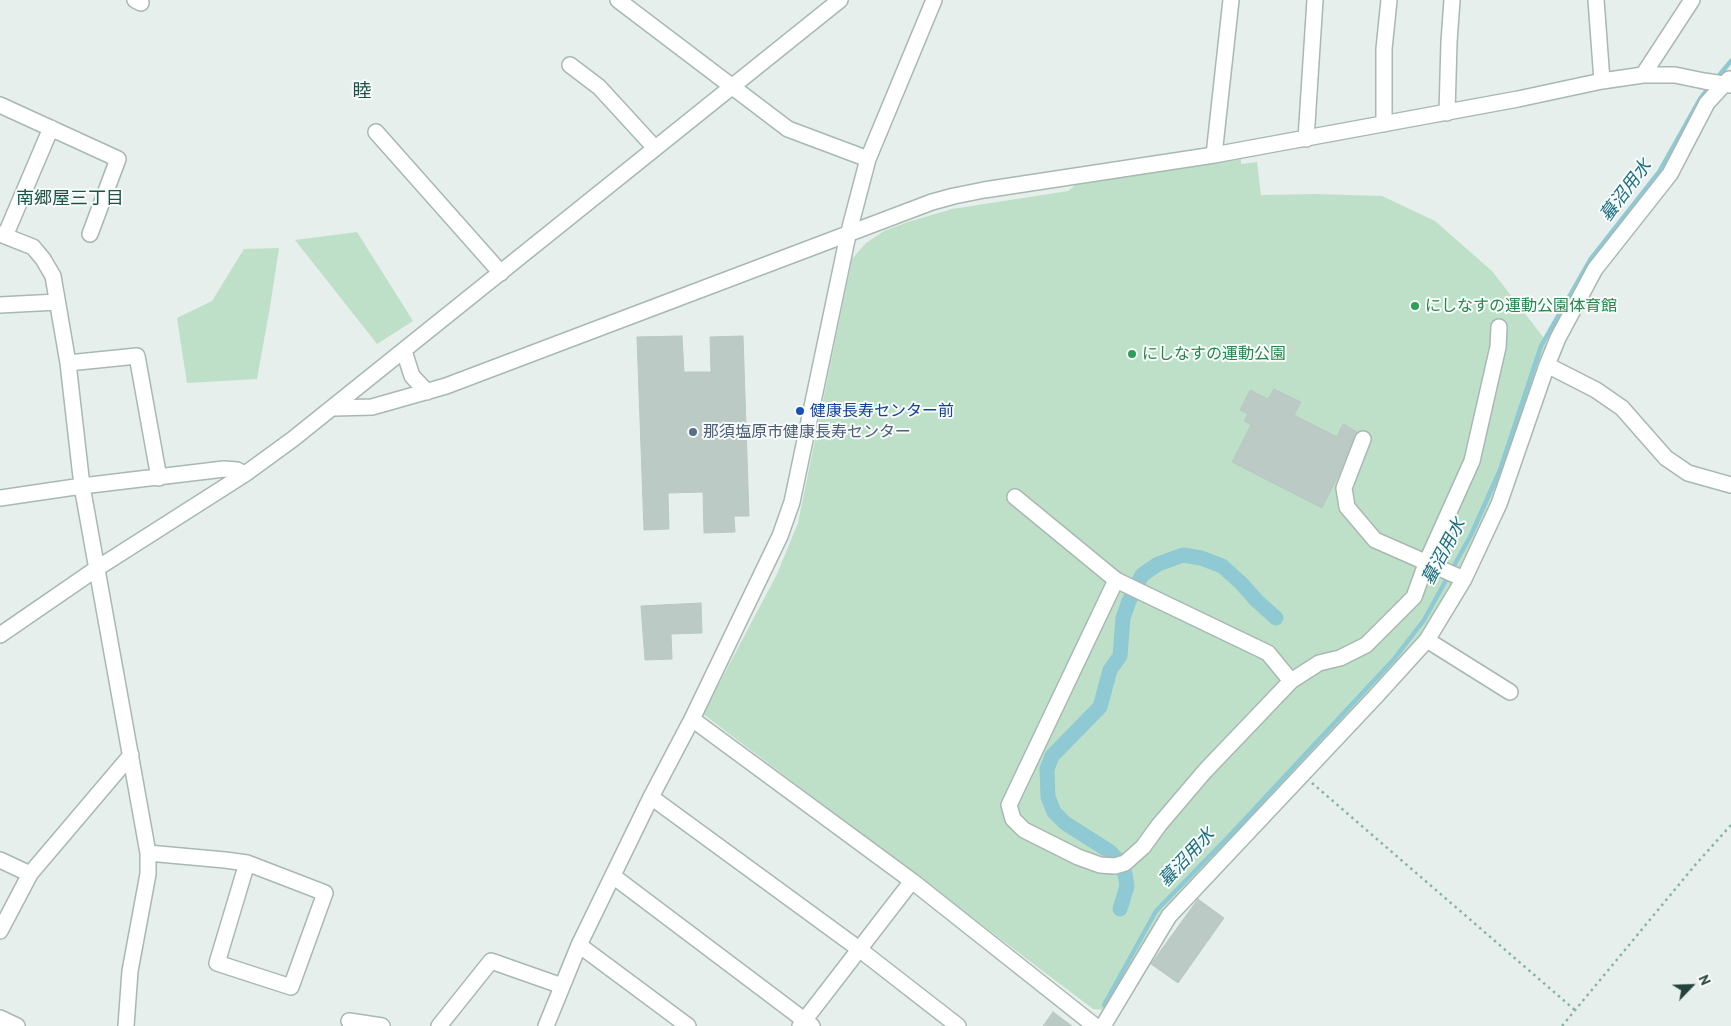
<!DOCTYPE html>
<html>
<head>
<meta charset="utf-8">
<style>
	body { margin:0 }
	#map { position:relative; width:1731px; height:1026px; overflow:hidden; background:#e6efeb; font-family:"PT Sans",sans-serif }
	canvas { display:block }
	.north { position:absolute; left:1666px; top:961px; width:50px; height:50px; -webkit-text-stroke:4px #f7fbf9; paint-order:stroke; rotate:66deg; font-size:14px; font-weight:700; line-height:20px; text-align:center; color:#24423a }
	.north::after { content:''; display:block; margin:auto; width:18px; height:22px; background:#24423a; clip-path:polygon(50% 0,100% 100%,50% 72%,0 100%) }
</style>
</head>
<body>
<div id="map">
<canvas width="1731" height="1026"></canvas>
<div class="north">N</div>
</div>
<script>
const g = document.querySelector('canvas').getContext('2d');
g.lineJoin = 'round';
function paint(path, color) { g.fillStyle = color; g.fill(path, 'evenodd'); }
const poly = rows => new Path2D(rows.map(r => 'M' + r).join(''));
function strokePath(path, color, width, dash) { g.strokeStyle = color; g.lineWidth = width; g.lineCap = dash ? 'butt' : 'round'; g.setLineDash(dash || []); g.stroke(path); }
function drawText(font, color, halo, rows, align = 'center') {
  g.font = font + ' "PT Sans","Noto Sans JP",sans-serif'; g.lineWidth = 4; g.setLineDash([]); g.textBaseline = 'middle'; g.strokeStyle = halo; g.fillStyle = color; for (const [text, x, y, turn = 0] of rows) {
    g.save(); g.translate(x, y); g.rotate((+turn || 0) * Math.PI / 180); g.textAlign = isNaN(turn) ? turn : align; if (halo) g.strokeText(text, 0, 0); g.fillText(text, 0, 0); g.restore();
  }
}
paint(poly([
	[1241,159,1241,164,1257,162,1261,195,1316,194,1382,196,1435,221,1492,271,1547,342,1497,489,1451,588,1420,638,1324,743,1164,913,1107,1010,1093,1009,703,714,777,574,798,523,852,259,866,243,884,231,908,222,952,209,1068,191,1077,184],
	[357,232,413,321,377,344,295,240],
	[279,248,270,307,257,379,187,383,177,318,212,301,244,249]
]), '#bfe0c8');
strokePath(poly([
	[1716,79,1731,61],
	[1104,1005,1156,911,1232,833,1394,659,1424,620,1471,535,1500,470,1541,346,1590,260,1659,172,1700,99,1711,85]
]), '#8ec9d4', 4.5);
strokePath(poly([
	[1120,909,1127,886,1125,874,1118,860,1109,851,1065,823,1054,812,1048,797,1047,769,1052,756,1100,707,1110,670,1120,656,1123,618,1129,601,1142,575,1158,564,1183,555,1201,558,1222,566,1241,583,1257,601,1276,618]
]), '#8ec9d4', 15);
const building = poly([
	[682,336,684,372,711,372,710,337,743,336,749,516,734,516,735,532,704,533,703,492,668,493,669,529,644,530,637,337,682,336],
	[1274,389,1301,402,1294,415,1337,437,1343,424,1357,432,1354,436,1339,474,1322,508,1232,462,1251,425,1244,421,1248,414,1240,410,1250,390,1268,399,1274,389],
	[701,603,702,633,671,634,672,659,645,660,641,606,701,603],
	[1198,899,1224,918,1178,983,1151,964,1198,899],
	[1053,1012,1072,1026,1043,1026,1053,1012]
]);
paint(building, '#bbcac4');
strokePath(building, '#b8c9c2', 1);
const minor = poly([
	[135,0,141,3],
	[618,0,788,129,868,159],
	[1596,0,1602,81],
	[570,65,599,87,655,148],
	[1643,75,1692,0],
	[0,105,118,159,90,234],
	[1447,113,1449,42,1452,0],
	[1384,124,1384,49,1389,0],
	[376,132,501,273],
	[1306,139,1315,0],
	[1214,155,1231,0],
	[0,234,33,247,43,259,53,276,68,363,82,486,148,853,148,874,130,971,126,1026],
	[5,236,51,128],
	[0,305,57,302],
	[404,351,412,376,427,392],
	[68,363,137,356,159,478],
	[1547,365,1596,390,1622,408,1666,458,1688,473,1731,485],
	[334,408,372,407,446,386,932,202,954,196,984,190,1214,155,1518,99,1602,81,1643,75,1675,75,1704,81,1731,85],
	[1363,439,1344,488,1347,507,1375,540,1464,579],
	[1015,497,1116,580,1009,805,1013,819,1024,830,1078,857,1100,865,1115,866,1125,863,1143,847,1159,825,1205,771,1291,681,1319,663,1340,658,1366,645,1414,597,1427,561,1472,461,1498,347,1499,327],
	[0,498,82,486,224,469,237,470,245,474],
	[1116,580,1268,653,1291,681],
	[0,635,96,569,245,474,293,439,840,0],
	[1427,640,1510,692],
	[692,719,912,881,1095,1026],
	[651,797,859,949,958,1026],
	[148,853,225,860,247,863,325,893,291,987,217,963,247,863],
	[0,860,30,874],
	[613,876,812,1026],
	[0,931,30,874,131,755],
	[579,945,688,1026],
	[0,1018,17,1026],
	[349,1021,382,1026],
	[439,1026,491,961,562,986],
	[546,1026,579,945,651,797,692,719,780,536,792,502,848,235,868,159,934,0],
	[800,1026,912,881],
	[1103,1026,1169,916,1377,695,1427,640,1464,579,1499,504,1547,365,1558,338,1595,269,1670,174,1707,103,1729,79]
]);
strokePath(minor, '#a8b8b2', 18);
strokePath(poly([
	[1312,783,1576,1011],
	[1562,1026,1696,864,1731,825]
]), '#86b3a5', 2.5, [2.5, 4]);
strokePath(minor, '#fff', 15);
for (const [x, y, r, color] of [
	[1415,306,5,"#2e9e5b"],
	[1132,354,5,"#2e9e5b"],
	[800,411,5,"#1a4fb4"],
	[693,432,5,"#5c6f8a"]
]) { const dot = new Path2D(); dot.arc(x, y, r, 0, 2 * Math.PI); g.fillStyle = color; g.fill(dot); strokePath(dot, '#f7fbf9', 2); }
drawText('16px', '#27864d', '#f7fbf9', [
	["にしなすの運動公園体育館",1425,306],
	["にしなすの運動公園",1142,354]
], 'left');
drawText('16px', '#164399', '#f7fbf9', [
	["健康長寿センター前",810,411]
], 'left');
drawText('16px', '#4e5e75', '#f7fbf9', [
	["那須塩原市健康長寿センター",703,432]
], 'left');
drawText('italic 18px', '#1c6f80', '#f7fbf9', [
	["蟇沼用水",1626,191,-53],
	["蟇沼用水",1444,552,-62],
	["蟇沼用水",1187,858,-47]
]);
drawText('18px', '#1f5548', '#f7fbf9', [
	["南郷屋三丁目",70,199]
]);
drawText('19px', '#1f5548', '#f7fbf9', [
	["睦",362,92]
]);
</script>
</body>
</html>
